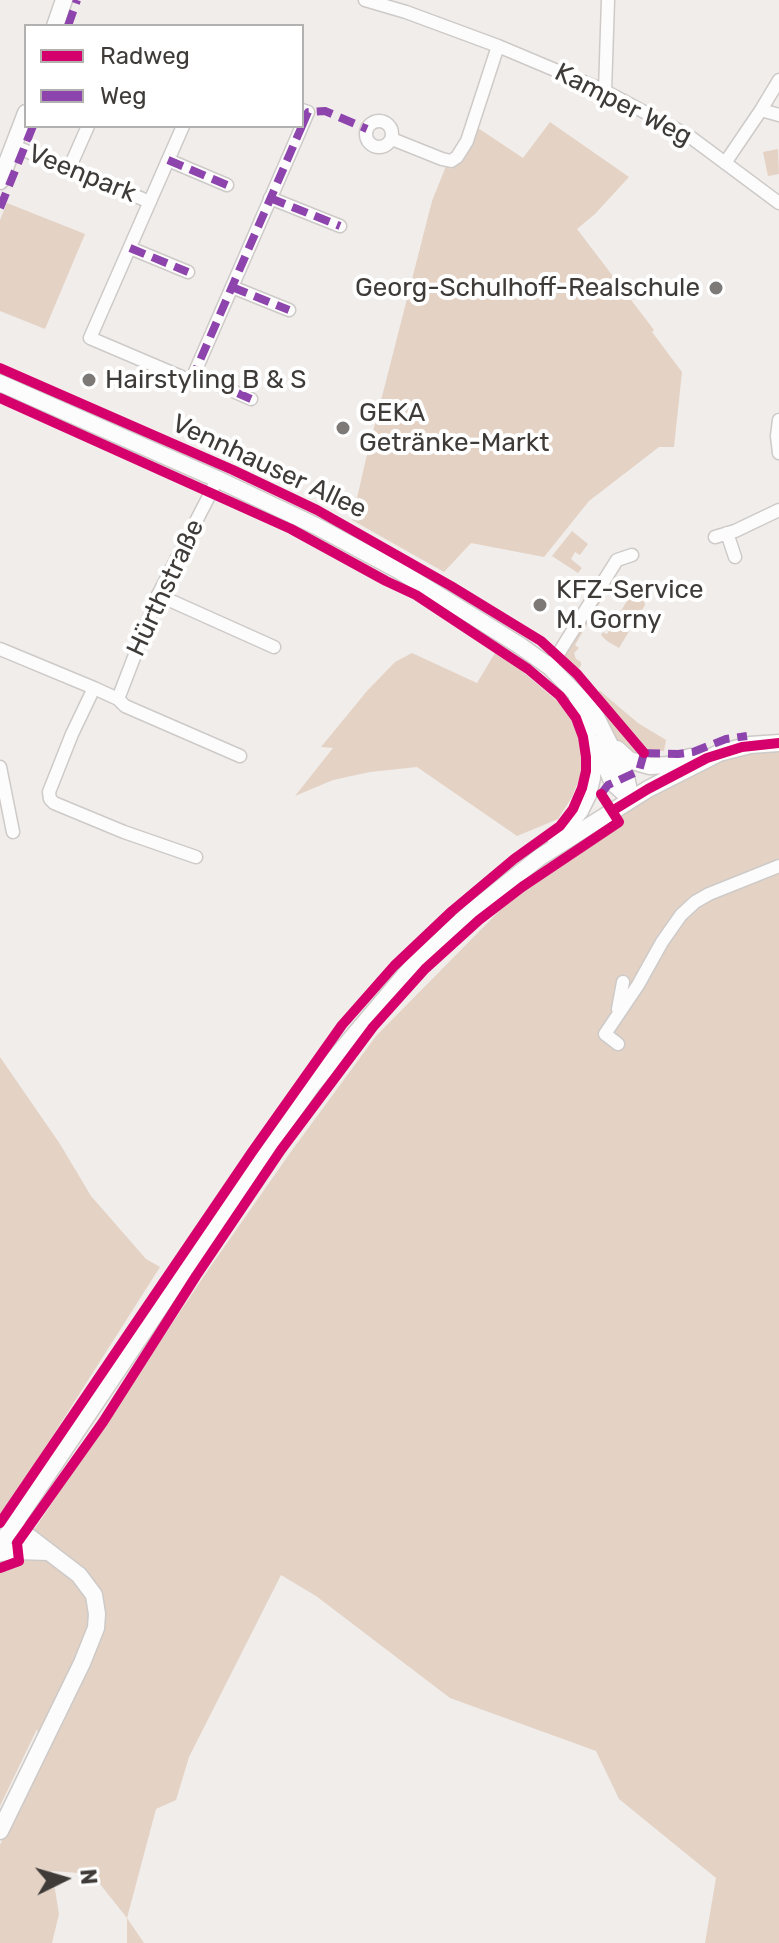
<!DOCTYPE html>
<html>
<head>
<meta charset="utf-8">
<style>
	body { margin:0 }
	#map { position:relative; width:779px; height:1943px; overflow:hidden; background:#f1edea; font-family:Rubik,sans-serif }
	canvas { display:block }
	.legend { position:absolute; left:24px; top:24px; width:280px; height:104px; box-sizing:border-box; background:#fff; border:2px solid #b2b1b0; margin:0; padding:10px 14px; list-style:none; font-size:24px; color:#3e3b39 }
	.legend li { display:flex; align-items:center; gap:16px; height:40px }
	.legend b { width:40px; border:2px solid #b2b1b0 }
	.north { position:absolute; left:24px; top:1839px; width:80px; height:80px; -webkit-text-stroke:6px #fff; paint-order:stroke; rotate:85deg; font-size:22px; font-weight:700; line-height:32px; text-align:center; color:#3e3b39 }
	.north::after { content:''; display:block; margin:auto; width:28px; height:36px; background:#3e3b39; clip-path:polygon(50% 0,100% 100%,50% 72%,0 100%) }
</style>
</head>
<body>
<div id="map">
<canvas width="779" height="1943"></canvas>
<ul class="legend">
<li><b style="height:10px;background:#d6006c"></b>Radweg</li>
<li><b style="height:10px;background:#8e44ad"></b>Weg</li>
</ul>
<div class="north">N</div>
</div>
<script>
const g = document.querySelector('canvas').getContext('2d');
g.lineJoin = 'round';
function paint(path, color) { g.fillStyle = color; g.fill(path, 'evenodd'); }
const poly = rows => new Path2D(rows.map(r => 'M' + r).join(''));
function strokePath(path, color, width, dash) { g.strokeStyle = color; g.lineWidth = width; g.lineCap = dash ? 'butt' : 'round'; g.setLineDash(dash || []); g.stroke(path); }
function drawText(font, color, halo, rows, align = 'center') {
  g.font = font + ' Rubik,sans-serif'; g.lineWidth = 8; g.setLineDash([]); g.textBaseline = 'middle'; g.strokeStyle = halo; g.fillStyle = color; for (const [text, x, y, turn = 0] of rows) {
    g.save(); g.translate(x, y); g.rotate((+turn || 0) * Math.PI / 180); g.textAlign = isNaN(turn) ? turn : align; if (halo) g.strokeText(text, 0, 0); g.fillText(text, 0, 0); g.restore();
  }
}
paint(poly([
	[550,122,629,177,595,214,577,229,654,330,652,332,682,372,674,447,659,447,589,501,544,557,471,543,444,572,352,520,365,463,432,201,446,166,450,169,458,165,466,155,478,128,523,158],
	[778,149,779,174,768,176,763,152],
	[7,203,85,234,45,329,0,311,0,220],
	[572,531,588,544,580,555,575,552,571,559,582,568,578,573,552,556],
	[606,582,611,584,575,645,579,648,574,653,576,659,581,662,581,666,579,668,576,668,564,657,566,651],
	[633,591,644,600,645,605,619,648,607,641,601,635,603,632,607,634],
	[412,653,477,683,495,653,517,667,562,705,575,726,582,752,581,775,572,797,558,819,517,836,417,767,370,772,333,780,295,796,333,748,321,747,367,691,395,662],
	[599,690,638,723,666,740,664,751,642,748,599,696],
	[591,695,637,749,640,757,618,747,589,696],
	[779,748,779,1943,705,1943,716,1878,619,1799,596,1751,450,1698,316,1596,281,1575,189,1757,176,1800,156,1809,127,1918,144,1943,127,1943,127,1918,92,1874,52,1871,59,1914,52,1943,0,1943,0,1845,42,1753,37,1729,0,1806,0,1573,36,1527,206,1273,290,1153,376,1036,519,891,568,857,623,823,619,816,674,784,718,761,736,754],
	[0,1057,60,1144,91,1196,146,1259,160,1267,0,1519]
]), '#e4d2c5');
const street = poly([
	[365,0,406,12,498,46,605,91,689,136,779,203],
	[605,91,608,0],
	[302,110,308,112,302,126],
	[761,110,779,115],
	'366 134a13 13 0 1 1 26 0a13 13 0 1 1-26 0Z',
	[183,126,90,338,191,381,302,126],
	[392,139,442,159,451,161,457,157,467,141,498,46],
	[14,146,150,202],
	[168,160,227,185],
	[725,163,761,110,779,80],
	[69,169,88,126],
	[270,198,340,226],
	[130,248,188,272],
	[232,287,289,310],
	[194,374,251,399],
	[779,420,777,436,779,453],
	[727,533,735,557],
	[715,537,735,531,779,510],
	[158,595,274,647],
	[0,649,94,688,118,699,125,706,240,756],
	[550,667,617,560,632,555],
	[94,688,72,734,49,792,50,799,54,803,124,832,196,857],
	[118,699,158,595,208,498,217,479],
	[0,767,13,832],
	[618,1009,623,982],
	[618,1044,605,1034,638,985,662,942,681,915,695,902,709,894,779,866]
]);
const secondary = poly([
	[55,26,64,0],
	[0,181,26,113],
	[0,383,217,479,316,526,398,570,519,645,550,667,593,711,626,777,631,799],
	[596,744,613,783,631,799],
	[617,749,629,760,650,766,668,765,690,757],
	[556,840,580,811,588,795,592,778,593,754,577,697],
	[0,1545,251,1172,313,1084,416,962,472,911,540,857,648,789,719,753,750,745,779,743],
	[0,1553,18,1551,48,1552],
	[0,1831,82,1663,96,1628,97,1614,94,1595,79,1575,15,1526]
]);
strokePath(street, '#cdcac8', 15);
strokePath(secondary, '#cdcac8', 19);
strokePath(street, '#fdfcfc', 12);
strokePath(secondary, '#fdfcfc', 16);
strokePath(poly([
	[68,26,77,0],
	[302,126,308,112,325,111,367,129],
	[168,160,227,185],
	[270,198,340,226],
	[0,208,33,126],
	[130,248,188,272],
	[232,287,289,310],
	[194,374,251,399],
	[191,381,302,126],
	[644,753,678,754,693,752,726,739,747,736],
	[601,794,608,785,639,771,644,753]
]), '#8e44ad', 8, [16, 8]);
strokePath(poly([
	[0,368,233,470,317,510,451,586,541,641,577,674,644,753],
	[0,398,291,529,386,581,416,595,528,669,560,696,576,718,583,737,586,757,586,771,582,788,573,809,560,826,514,859,452,911,394,966,342,1025,252,1152,0,1523],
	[612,811,648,789,707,758,742,747,779,743],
	[0,1568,19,1561,17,1543,103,1422,196,1276,281,1150,373,1027,425,969,479,920,522,887,619,822,601,794]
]), '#d6006c', 10);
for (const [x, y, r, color] of [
	[716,288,8,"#7d7977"],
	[89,380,8,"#7d7977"],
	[343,428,8,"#7d7977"],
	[540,605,8,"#7d7977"]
]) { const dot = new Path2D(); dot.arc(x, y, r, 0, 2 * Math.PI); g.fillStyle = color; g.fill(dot); strokePath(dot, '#fff', 3); }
drawText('26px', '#3e3b39', '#fff', [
	["Kamper Weg",623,105,27],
	["Veenpark",82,174,22],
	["Vennhauser Allee",269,467,25],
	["Hürthstraße",166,588,-65]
]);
drawText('26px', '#3e3b39', '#fff', [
	["Georg-Schulhoff-Realschule",700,288,"right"],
	["Hairstyling B & S",105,380],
	["GEKA",359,413],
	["Getränke-Markt",359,443],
	["KFZ-Service",556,590],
	["M. Gorny",556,620]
], 'left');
</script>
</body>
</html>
